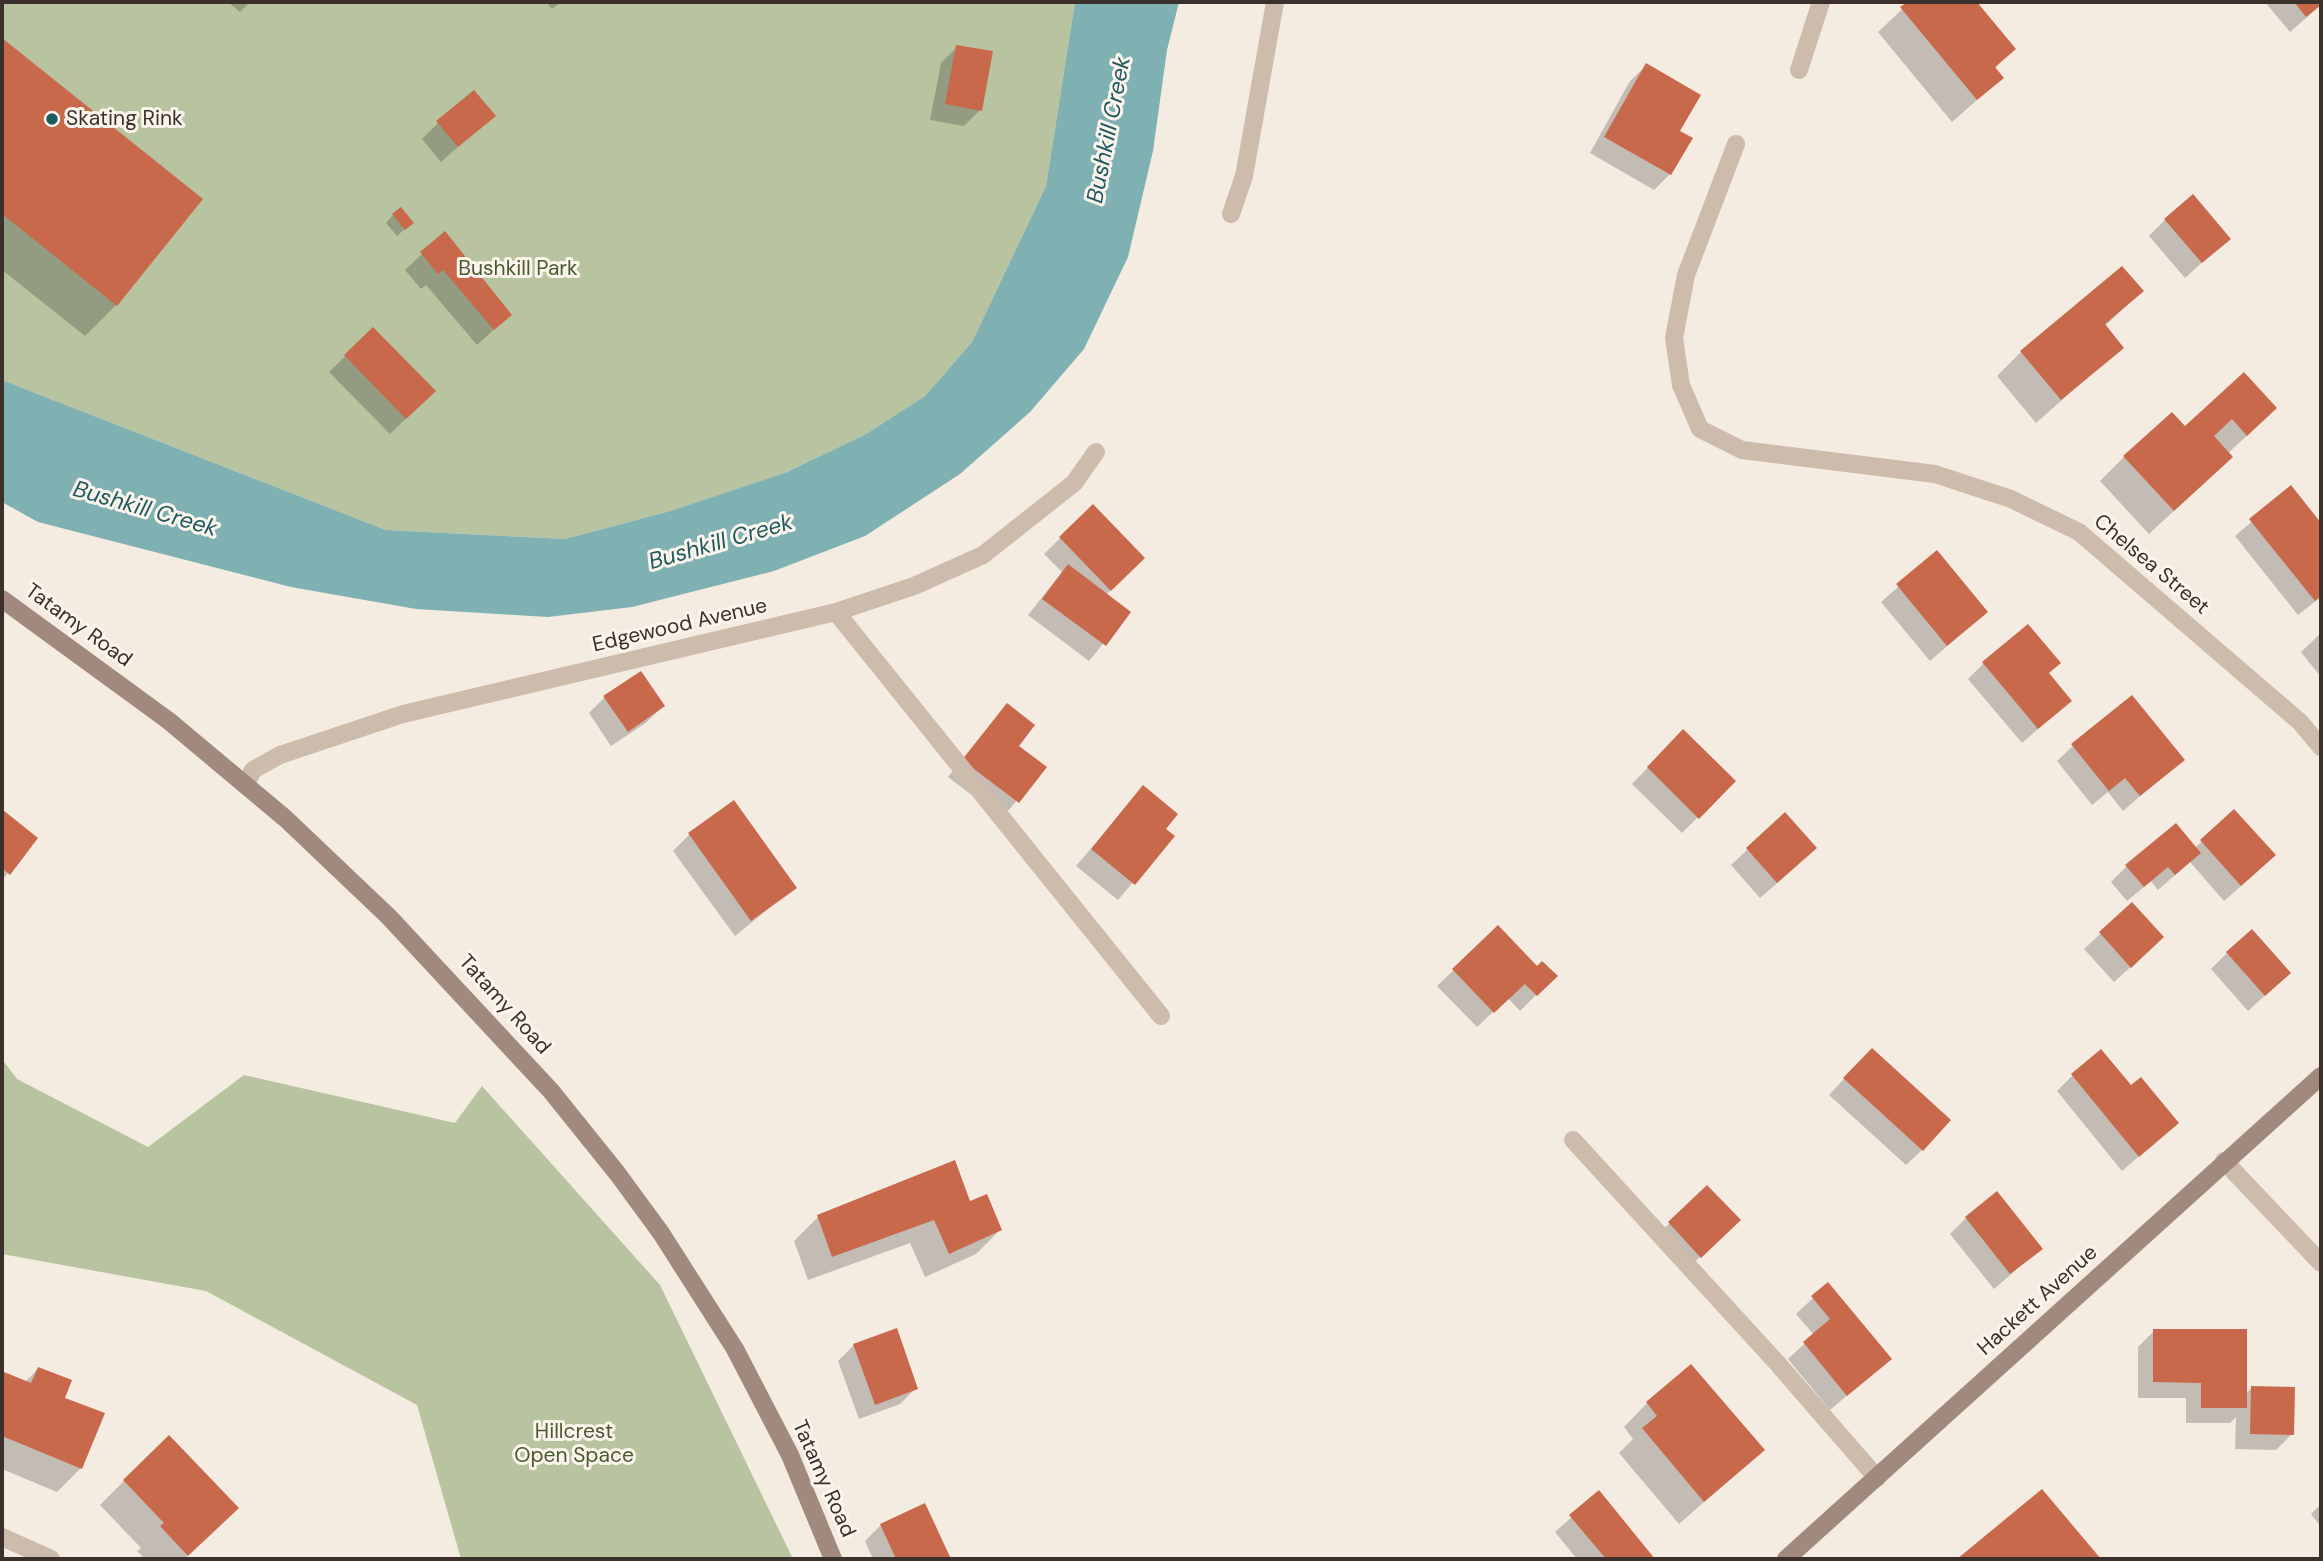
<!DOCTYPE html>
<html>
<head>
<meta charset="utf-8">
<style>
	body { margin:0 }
	#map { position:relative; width:2323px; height:1561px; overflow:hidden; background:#f4ebe1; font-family:"DM Sans",sans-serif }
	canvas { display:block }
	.frame { position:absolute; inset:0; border:4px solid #3b302b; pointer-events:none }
</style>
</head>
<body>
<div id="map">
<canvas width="2323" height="1561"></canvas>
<div class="frame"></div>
</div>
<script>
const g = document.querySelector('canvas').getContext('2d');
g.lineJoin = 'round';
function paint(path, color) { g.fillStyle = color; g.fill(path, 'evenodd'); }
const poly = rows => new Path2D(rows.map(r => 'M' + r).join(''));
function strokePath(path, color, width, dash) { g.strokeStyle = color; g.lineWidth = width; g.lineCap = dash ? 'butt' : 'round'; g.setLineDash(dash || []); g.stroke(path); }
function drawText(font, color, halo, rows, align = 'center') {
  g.font = font + ' "DM Sans",sans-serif'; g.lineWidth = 6; g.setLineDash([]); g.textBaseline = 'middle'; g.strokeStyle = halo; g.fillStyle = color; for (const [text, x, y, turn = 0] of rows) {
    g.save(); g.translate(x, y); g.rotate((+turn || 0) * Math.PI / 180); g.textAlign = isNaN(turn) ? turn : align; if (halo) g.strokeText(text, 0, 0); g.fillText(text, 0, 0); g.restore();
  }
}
paint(poly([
	[2,2,1075,2,1046,186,972,342,925,396,866,434,787,472,670,511,565,539,386,530,2,380],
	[2,1059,17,1079,148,1147,244,1075,455,1123,482,1086,660,1285,793,1559,461,1559,417,1405,206,1291,2,1254]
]), '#b8c4a0');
paint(poly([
	[1075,2,1179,2,1167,50,1153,151,1128,257,1084,349,1030,412,960,474,865,536,774,571,632,607,548,617,416,609,291,587,38,522,2,502,2,380,386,530,565,539,670,511,787,472,866,434,925,396,972,342,1046,186]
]), '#7fb0b2');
paint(poly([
	[228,2,250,2,240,12],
	[546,2,561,2,552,9],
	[1910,2,1974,2,2014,49,1994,69,2002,78,1952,122,1878,32],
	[2265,2,2321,2,2321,5,2290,32],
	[2,40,201,200,116,305,85,336,2,270],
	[957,47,980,110,964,126,930,120,941,63],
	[1646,66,1678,131,1670,174,1654,190,1590,153,1630,81],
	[493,116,441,162,422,139,438,123],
	[393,215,411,223,397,236,386,223],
	[2165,220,2228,239,2185,278,2149,236],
	[445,233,510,315,477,345,426,285,421,289,405,270],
	[2122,268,2142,291,2105,326,2122,347,2036,423,1997,376,2021,352],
	[373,329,418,407,390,434,329,372],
	[2244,375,2251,432,2228,453,2207,480,2149,534,2100,481,2124,457,2185,429],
	[2291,488,2321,526,2321,597,2298,615,2235,536],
	[1093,506,1143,558,1106,595,1129,612,1089,661,1028,615,1062,572,1044,554],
	[1937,553,1986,612,1930,661,1881,602],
	[2321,633,2321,677,2301,652],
	[1984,663,2048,674,2070,701,2022,743,1968,679],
	[605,697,663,706,647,722,611,746,589,713],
	[1007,705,1017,746,1044,768,1002,818,948,777],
	[1683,731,1734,781,1682,833,1632,784],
	[2073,746,2182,760,2123,811,2108,792,2092,805,2057,761],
	[1143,788,1163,829,1172,836,1118,900,1076,866],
	[733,802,795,887,735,936,673,851,689,835],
	[2234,811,2258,871,2224,901,2190,862,2158,890,2151,881,2127,901,2111,882,2127,866,2195,848],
	[3,813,8,873,2,880,2,814],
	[1784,815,1799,864,1760,898,1731,865],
	[2132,905,2146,953,2114,982,2084,949],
	[1498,928,1537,968,1555,976,1520,1011,1508,998,1477,1027,1437,986],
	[2227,953,2289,973,2248,1011,2211,969],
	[1856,1066,1922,1150,1906,1165,1829,1095],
	[2073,1075,2130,1087,2177,1123,2122,1171,2057,1091],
	[1707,1188,1722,1236,1684,1272,1653,1239],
	[969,1203,1000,1230,976,1254,925,1277,910,1243,808,1280,794,1241,818,1217],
	[1966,1218,2040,1249,1994,1289,1950,1234],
	[1828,1284,1889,1359,1830,1410,1788,1359,1814,1335,1796,1314],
	[2154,1331,2246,1394,2252,1387,2292,1434,2276,1450,2235,1449,2236,1417,2230,1423,2186,1423,2186,1398,2138,1398,2138,1347],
	[854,1345,916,1388,900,1404,859,1419,838,1361],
	[38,1369,62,1399,81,1468,57,1492,2,1469,2,1377,5,1374,24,1383],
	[1647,1403,1763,1450,1679,1524,1619,1453,1633,1439,1624,1427],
	[124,1481,213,1532,184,1559,145,1559,137,1551,141,1548,100,1505],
	[2041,1491,2099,1559,1959,1559],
	[1599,1493,1653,1559,1577,1559,1555,1532],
	[2321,1504,2321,1527,2311,1514],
	[924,1505,949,1559,873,1559,865,1541,881,1525]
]), '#0003');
paint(poly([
	[1907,2,1977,2,2016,49,1995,67,2004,78,1977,100,1900,7],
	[2294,2,2321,2,2321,5,2306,17],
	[2,38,203,199,117,306,2,214],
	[956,45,993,51,982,111,945,104],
	[1646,63,1701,95,1680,131,1693,138,1671,175,1604,137],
	[474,90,496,116,458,147,436,121],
	[2193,194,2231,239,2202,263,2164,219],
	[401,207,414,223,405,230,392,214],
	[445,231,512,315,494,330,443,270,438,274,420,252],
	[2122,266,2144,291,2105,324,2124,348,2061,400,2020,351],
	[373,327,436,391,406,419,344,355],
	[2244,372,2277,408,2247,436,2232,419,2214,436,2233,457,2174,511,2123,456,2172,412,2185,426],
	[2291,485,2321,523,2321,596,2315,601,2249,519],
	[1093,504,1145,558,1111,591,1059,537],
	[1937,550,1988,612,1947,646,1896,584],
	[1068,564,1131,612,1106,646,1042,599],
	[2028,624,2061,663,2049,673,2072,701,2038,729,1982,662],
	[641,671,665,706,628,732,603,696],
	[2132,695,2185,760,2140,796,2125,778,2109,791,2071,744],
	[1007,703,1035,725,1019,746,1047,767,1019,803,962,760],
	[1683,729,1736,781,1699,819,1647,767],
	[1143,785,1178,814,1166,829,1175,836,1135,885,1091,849],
	[734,800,797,888,751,921,688,833],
	[2234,809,2276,855,2241,886,2200,840],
	[3,810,38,838,10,875,2,868],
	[1785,812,1817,848,1777,883,1746,848],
	[2176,823,2201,853,2175,875,2168,867,2144,887,2125,865],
	[2132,902,2164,937,2131,968,2099,932],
	[1498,925,1537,966,1542,961,1558,976,1537,996,1525,984,1494,1013,1452,969],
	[2252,929,2291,973,2265,996,2226,952],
	[1872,1048,1951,1120,1923,1151,1843,1078],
	[2101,1049,2131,1085,2141,1077,2179,1123,2139,1157,2071,1074],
	[955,1160,970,1201,987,1194,1002,1230,949,1254,934,1220,832,1257,817,1215],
	[1707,1185,1741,1220,1701,1258,1668,1222],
	[1997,1191,2043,1249,2010,1274,1965,1217],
	[1828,1282,1892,1359,1847,1396,1803,1342,1830,1319,1811,1296],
	[897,1328,918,1389,875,1405,853,1344],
	[2153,1329,2247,1329,2247,1408,2201,1408,2201,1383,2153,1382],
	[1691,1364,1765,1450,1704,1502,1642,1428,1657,1416,1646,1402],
	[38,1367,72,1380,65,1398,105,1413,82,1469,2,1436,4,1372,31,1383],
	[2251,1386,2295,1387,2294,1435,2250,1434],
	[169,1435,239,1508,188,1556,160,1526,164,1523,123,1480],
	[2042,1489,2101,1559,1957,1559],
	[1599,1490,1655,1559,1606,1559,1569,1515],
	[925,1503,951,1559,896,1559,880,1524]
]), '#c8694b');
strokePath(poly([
	[1573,1140,1778,1364,1877,1478]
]), '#cdbbac', 18);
strokePath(poly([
	[1799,70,1821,2],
	[1736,144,1686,275,1674,338,1681,385,1700,429,1742,450,1935,474,2011,499,2079,532,2300,722,2321,747],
	[1231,214,1244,176,1275,2],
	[836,612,1161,1016],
	[246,784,253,770,280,755,403,714,836,612,914,586,983,555,1074,483,1096,452],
	[2224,1161,2321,1263],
	[2,1537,51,1559]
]), '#cdbbac', 18);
strokePath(poly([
	[2,599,169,721,286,819,389,917,551,1091,617,1173,661,1233,735,1349,790,1455,833,1559],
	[1786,1559,2321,1076]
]), '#a18a7d', 18);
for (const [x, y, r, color] of [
	[52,119,7,"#1f5a5e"]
]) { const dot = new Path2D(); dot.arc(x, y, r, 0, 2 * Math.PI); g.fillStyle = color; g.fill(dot); strokePath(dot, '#fbf5ee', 2.5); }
drawText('21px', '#3b302b', '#fbf5ee', [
	["Skating Rink",66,119]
], 'left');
drawText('21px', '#4a5a2e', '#fbf5ee', [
	["Bushkill Park",518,269],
	["Hillcrest",574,1432],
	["Open Space",574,1456]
]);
drawText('21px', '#3b302b', '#fbf5ee', [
	["Chelsea Street",2151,565,40],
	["Tatamy Road",78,626,36],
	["Edgewood Avenue",680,626,-13],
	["Tatamy Road",504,1005,48],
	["Hackett Avenue",2038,1301,-42],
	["Tatamy Road",823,1479,66]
]);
drawText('italic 23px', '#1f5a5e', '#fbf5ee', [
	["Bushkill Creek",1110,130,-79],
	["Bushkill Creek",145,510,16],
	["Bushkill Creek",721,543,-16]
]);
</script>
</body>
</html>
